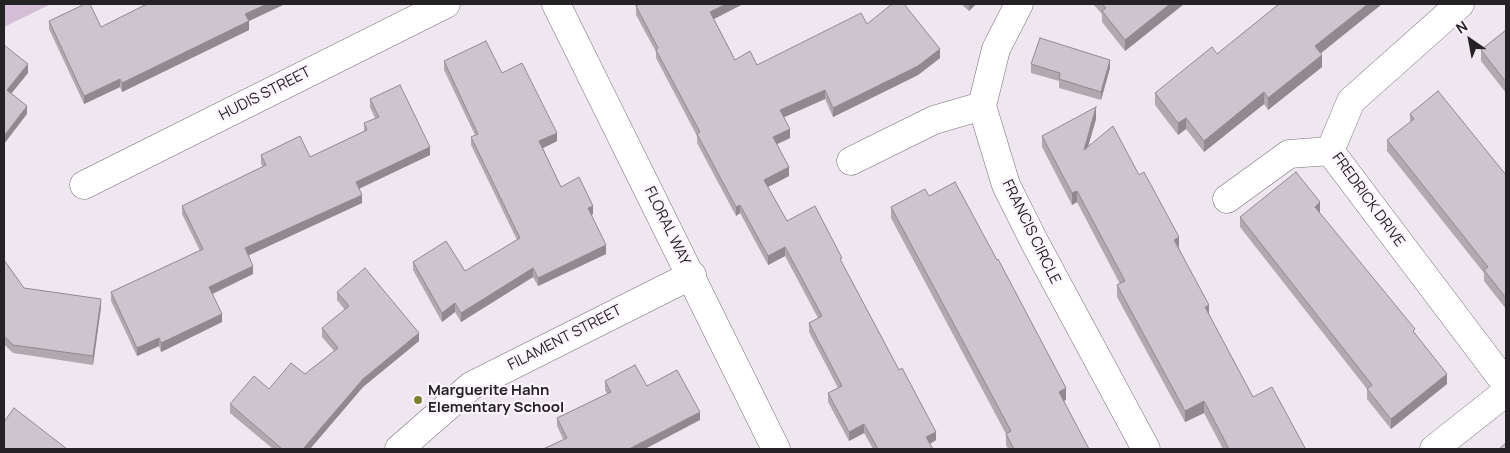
<!DOCTYPE html>
<html>
<head>
<meta charset="utf-8">
<style>
	body { margin:0 }
	#map { position:relative; width:1510px; height:453px; overflow:hidden; background:#efe7ef; font-family:Manrope,sans-serif }
	canvas { display:block }
	.frame { position:absolute; inset:0; border:5px solid #252225; pointer-events:none }
	.north { position:absolute; left:1445px; top:15px; width:50px; height:50px; -webkit-text-stroke:4px #fcf4fd; paint-order:stroke; rotate:327deg; font-size:14px; font-weight:700; line-height:20px; text-align:center; color:#252225 }
	.north::after { content:''; display:block; margin:auto; width:18px; height:22px; background:#252225; clip-path:polygon(50% 0,100% 100%,50% 72%,0 100%) }
</style>
</head>
<body>
<div id="map">
<canvas width="1510" height="453"></canvas>
<div class="frame"></div>
<div class="north">N</div>
</div>
<script>
const g = document.querySelector('canvas').getContext('2d');
g.lineJoin = 'round';
function paint(path, color) { g.fillStyle = color; g.fill(path, 'evenodd'); }
const poly = rows => new Path2D(rows.map(r => 'M' + r).join(''));
function strokePath(path, color, width, dash) { g.strokeStyle = color; g.lineWidth = width; g.lineCap = dash ? 'butt' : 'round'; g.setLineDash(dash || []); g.stroke(path); }
function drawText(font, color, halo, rows, align = 'center') {
  g.font = font + ' Manrope,sans-serif'; g.lineWidth = 4.5; g.setLineDash([]); g.textBaseline = 'middle'; g.strokeStyle = halo; g.fillStyle = color; for (const [text, x, y, turn = 0] of rows) {
    g.save(); g.translate(x, y); g.rotate((+turn || 0) * Math.PI / 180); g.textAlign = isNaN(turn) ? turn : align; if (halo) g.strokeText(text, 0, 0); g.fillText(text, 0, 0); g.restore();
  }
}
paint(poly([
	[4,4,51,4,4,27]
]), '#d4bed5');
const street = poly([
	[556,4,776,449],
	[1019,4,996,49,982,106,1006,185,1035,243,1146,449],
	[1330,151,1506,384],
	[1330,151,1351,101,1460,4],
	[851,161,934,120,982,106],
	[84,185,446,4],
	[1227,199,1289,154,1330,151],
	[399,449,471,386,692,275],
	[1434,449,1506,392]
]);
strokePath(street, '#787078', 29);
strokePath(street, '#fff', 28);
paint(poly([
	[147,4,285,4,249,21,249,30,122,92,120,87,84,104,49,29,49,21,101,27],
	[635,4,743,4,714,19,735,60,757,65,867,24,940,58,918,75,833,117,825,99,784,117,790,138,777,144,789,176,768,187,787,221,842,263,936,440,930,444,933,449,873,449,864,433,849,441,828,402,828,393,838,388,809,332,809,323,818,318,785,256,768,265,740,213,736,216,697,143,697,136,656,58,656,52,636,15,636,7],
	[961,4,976,4,969,11],
	[1093,4,1184,4,1125,51,1102,22,1102,14],
	[1279,4,1382,4,1320,53,1322,67,1268,110,1264,104,1204,152,1186,129,1178,135,1155,105,1155,93,1217,54],
	[1506,30,1506,93,1481,61,1481,50],
	[444,61,502,73,557,141,543,148,561,187,593,214,591,215,606,254,538,286,533,277,461,322,455,312,442,322,413,270,413,262,465,271,517,240,471,145,471,137,475,135,444,70],
	[1031,64,1110,68,1101,100,1059,88,1059,81,1031,73],
	[370,99,430,155,359,189,362,203,249,255,253,274,213,294,222,322,161,352,159,346,137,356,111,301,111,292,200,251,182,214,182,206,263,167,261,164,261,155,310,157,364,131,364,123,375,118,370,107],
	[1410,114,1506,175,1506,309,1484,281,1484,273,1387,151,1387,140,1410,122],
	[1096,119,1088,146,1179,248,1209,315,1253,397,1305,449,1223,449,1204,413,1185,422,1117,297,1117,285,1120,284,1077,202,1072,205,1042,147,1042,136],
	[929,196,1066,400,1063,401,1089,449,1008,449,1006,445,1006,434,891,218,891,207],
	[1320,212,1320,213,1415,333,1447,384,1391,429,1367,399,1367,389,1240,227,1240,217],
	[4,260,24,288,101,307,93,365,13,353,4,344],
	[337,292,419,341,363,387,310,449,273,449,230,413,230,404,305,374,334,351,322,337,322,328,345,310,337,300],
	[605,381,647,386,700,420,563,439,557,426,557,418,607,394,605,390]
]), '#b0a9b0');
paint(poly([
	[267,4,285,4,249,21,249,30,122,92,122,83,245,14],
	[726,4,743,4,710,21,710,12],
	[969,4,976,4,969,11],
	[1170,4,1184,4,1125,51,1125,40],
	[1368,4,1382,4,1315,58,1315,46],
	[940,49,940,58,918,75,833,117,833,108],
	[1322,55,1322,67,1268,110,1268,98],
	[1110,60,1110,68,1101,100,1101,92],
	[28,64,28,73,7,99,7,90],
	[120,79,120,87,84,104,84,96],
	[825,90,825,99,780,119,780,110],
	[1264,92,1264,104,1204,152,1204,141],
	[27,106,27,114,4,144,4,136],
	[1096,107,1096,119,1084,161,1084,150],
	[1186,118,1186,129,1178,135,1178,123],
	[790,129,790,138,773,146,773,137],
	[557,133,557,141,539,150,539,141],
	[430,147,430,155,356,190,356,182],
	[789,167,789,176,764,189,764,180],
	[1077,191,1077,202,1072,205,1072,193],
	[362,195,362,203,245,257,245,248],
	[1320,202,1320,212,1315,217,1315,207],
	[740,205,740,213,736,216,736,207],
	[593,206,593,214,588,217,588,208],
	[1179,237,1179,248,1174,240],
	[606,245,606,254,538,286,538,278],
	[785,247,785,256,768,265,768,256],
	[253,266,253,274,209,295,209,287],
	[533,268,533,277,461,322,461,313],
	[101,299,101,307,93,365,93,356],
	[455,303,455,312,442,322,442,313],
	[1209,305,1209,316,1205,307],
	[222,314,222,322,161,352,161,343],
	[419,333,419,341,363,387,310,449,303,449,363,379],
	[159,338,159,346,137,356,137,348],
	[1447,374,1447,384,1391,429,1391,419],
	[1066,388,1066,400,1059,403,1059,392],
	[1204,401,1204,413,1185,422,1185,411],
	[700,412,700,420,645,449,629,449],
	[864,424,864,433,849,441,849,432],
	[936,432,936,440,926,446,926,437]
]), '#908a90');
const building = poly([
	[85,4,90,4,101,27,147,4,267,4,245,14,249,21,122,83,120,79,84,96,49,21,85,4],
	[639,4,726,4,710,12,735,60,750,51,757,65,861,13,867,24,892,4,904,4,940,49,918,66,833,108,825,90,780,110,790,129,773,137,789,167,764,180,787,221,815,206,842,258,840,259,899,370,902,368,936,432,926,437,933,449,878,449,864,424,849,432,828,393,842,386,809,323,822,316,785,247,768,256,740,205,736,207,697,134,700,132,656,50,658,48,636,6,639,4],
	[1102,4,1170,4,1125,40,1102,11,1106,8,1102,4],
	[1279,4,1368,4,1315,46,1322,55,1268,98,1264,92,1204,141,1186,118,1178,123,1155,93,1212,47,1217,54,1279,4],
	[1506,30,1506,82,1481,50,1506,30],
	[1040,38,1110,60,1101,92,1059,79,1060,73,1031,64,1040,38],
	[486,41,502,73,522,63,557,133,539,141,561,187,579,177,593,206,588,208,606,245,538,278,533,268,461,313,455,303,442,313,413,262,446,241,465,271,520,238,471,137,478,134,444,61,486,41],
	[4,45,28,64,7,90,27,106,4,136,4,45],
	[400,85,430,147,356,182,362,195,245,248,253,266,209,287,222,314,161,343,159,338,137,348,111,292,203,249,182,206,266,165,261,155,300,136,310,157,367,130,364,123,379,117,370,99,400,85],
	[1438,91,1506,175,1506,298,1484,270,1488,267,1387,140,1414,119,1410,114,1438,91],
	[1096,107,1084,150,1113,126,1139,175,1144,172,1179,237,1174,240,1209,305,1205,307,1253,397,1272,387,1305,448,1302,449,1229,449,1204,401,1185,411,1117,285,1125,281,1077,191,1072,193,1042,136,1096,107],
	[1296,172,1320,202,1315,207,1415,329,1413,331,1447,374,1391,419,1367,389,1372,385,1240,217,1296,172],
	[955,182,997,260,998,259,1066,388,1059,392,1089,449,1014,449,1006,434,1011,431,891,207,925,189,929,196,955,182],
	[4,260,24,288,101,299,93,356,13,345,4,336,4,260],
	[365,268,419,333,363,379,303,449,282,449,230,404,254,376,269,389,291,363,305,374,338,348,322,328,349,306,337,292,365,268],
	[635,365,647,386,677,370,700,412,629,449,543,449,567,438,557,418,611,392,605,381,635,365],
	[14,408,67,449,4,449,4,422,14,408],
	[1506,443,1506,449,1499,449,1506,443]
]);
paint(building, '#cdc5cd');
strokePath(building, '#908a90', 1);
for (const [x, y, r, color] of [
	[418,400,5,"#79822e"]
]) { const dot = new Path2D(); dot.arc(x, y, r, 0, 2 * Math.PI); g.fillStyle = color; g.fill(dot); strokePath(dot, '#fcf4fd', 2); }
drawText('15px', '#252225', '#fcf4fd', [
	["HUDIS STREET",265,94,-27],
	["FREDRICK DRIVE",1368,200,54],
	["FLORAL WAY",667,226,64],
	["FRANCIS CIRCLE",1031,232,64],
	["FILAMENT STREET",565,338,-27]
]);
drawText('bold 15px', '#252225', '#fcf4fd', [
	["Marguerite Hahn",428,391],
	["Elementary School",428,408]
], 'left');
</script>
</body>
</html>
